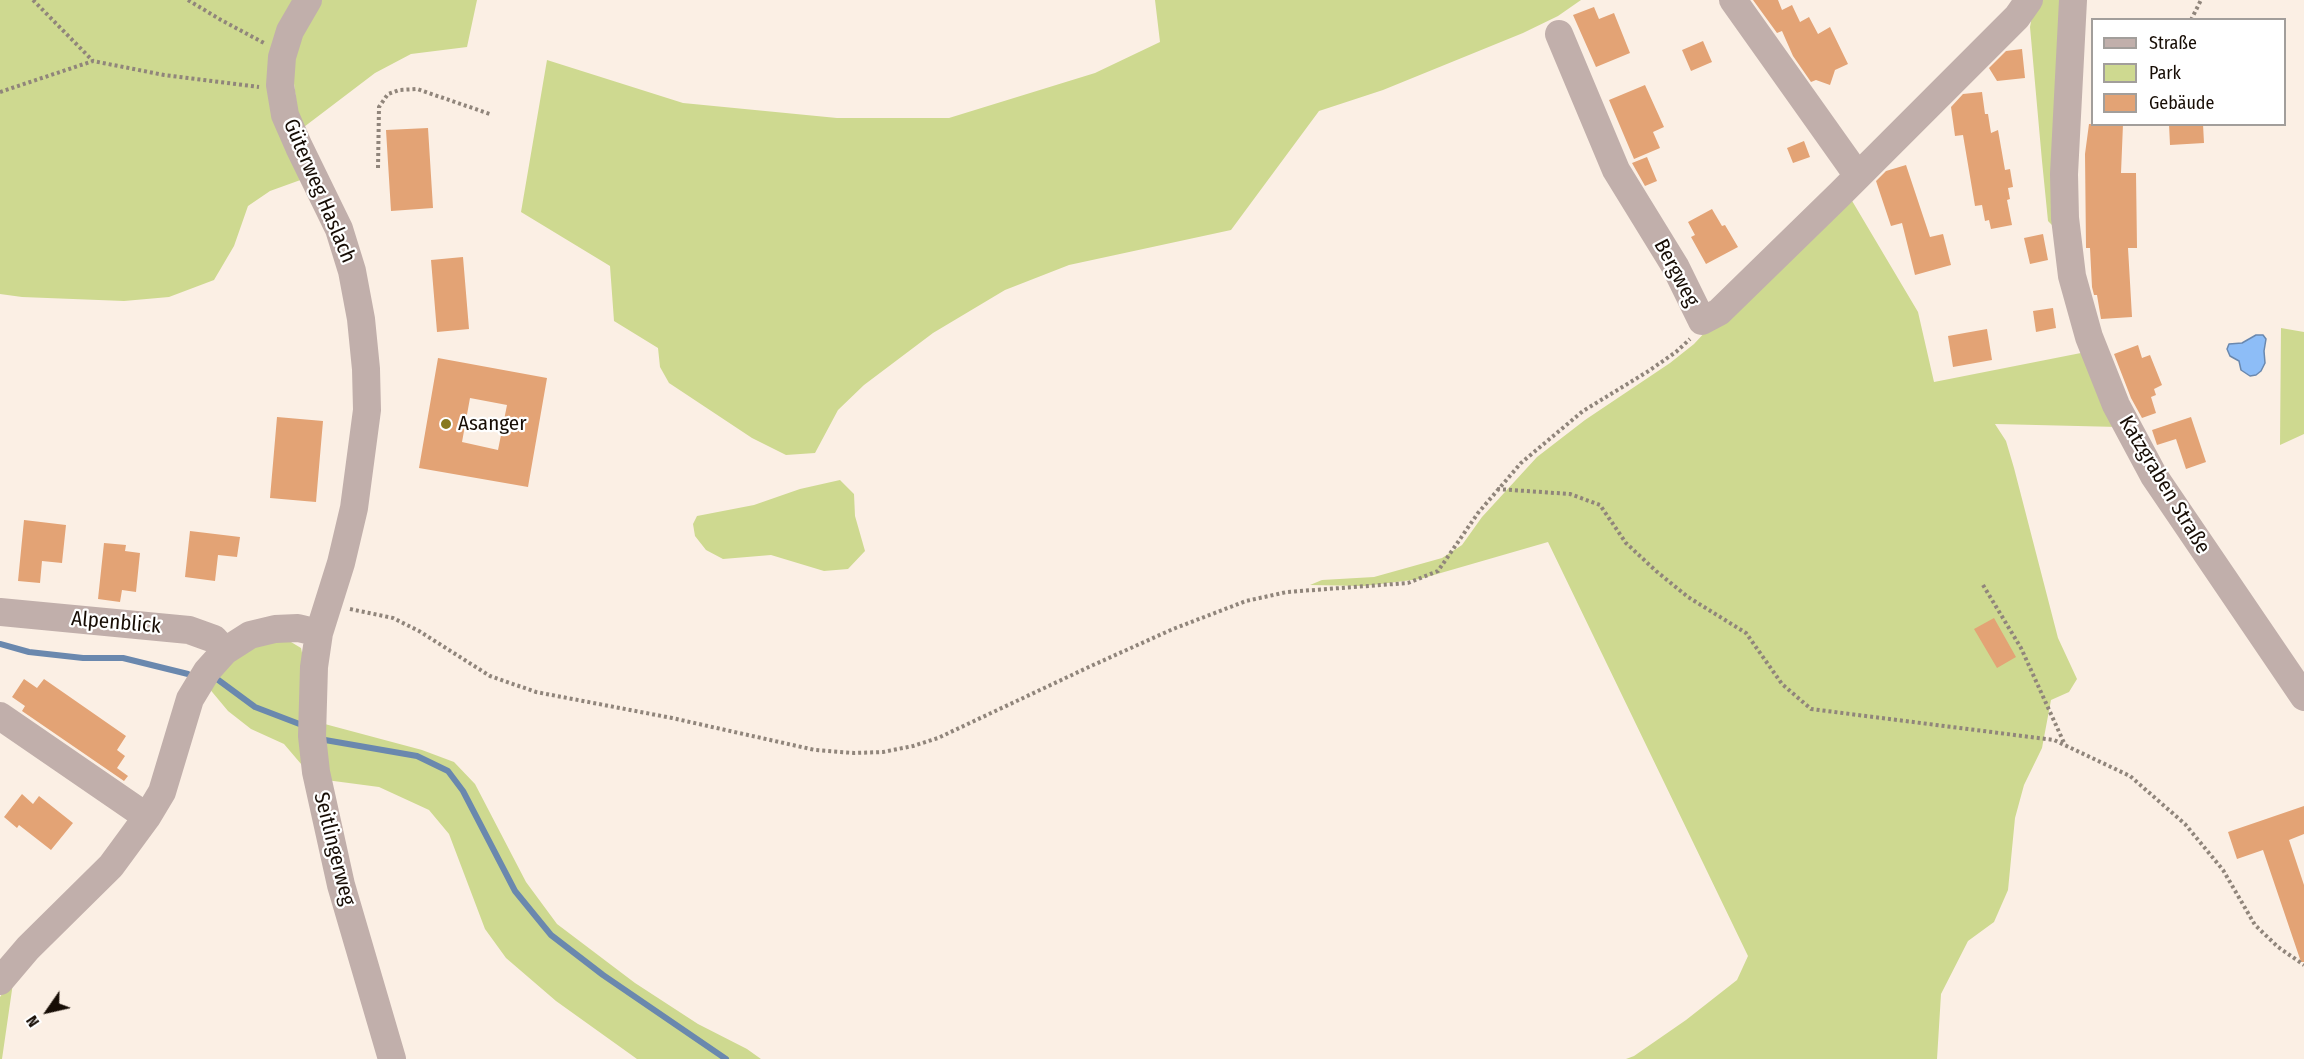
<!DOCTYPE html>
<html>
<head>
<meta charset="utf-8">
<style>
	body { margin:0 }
	#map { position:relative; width:2304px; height:1059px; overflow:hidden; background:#fbefe4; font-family:"Fira Sans Condensed",sans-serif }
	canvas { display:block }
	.legend { position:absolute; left:2091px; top:18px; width:195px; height:108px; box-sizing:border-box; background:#fff; border:2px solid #a29e9b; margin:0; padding:8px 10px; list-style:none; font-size:18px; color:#170d05 }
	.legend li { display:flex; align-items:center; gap:12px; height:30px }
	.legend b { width:30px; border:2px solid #a29e9b }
	.north { position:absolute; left:18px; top:981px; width:60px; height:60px; -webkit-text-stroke:4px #fff; paint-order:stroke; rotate:236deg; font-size:16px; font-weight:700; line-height:24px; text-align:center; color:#170d05 }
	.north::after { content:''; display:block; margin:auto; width:21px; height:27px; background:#170d05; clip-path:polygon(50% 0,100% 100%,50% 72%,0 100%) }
</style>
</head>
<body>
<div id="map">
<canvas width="2304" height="1059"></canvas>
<ul class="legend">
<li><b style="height:8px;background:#c1afab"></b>Straße</li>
<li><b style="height:16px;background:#ced990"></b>Park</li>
<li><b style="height:16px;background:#e3a375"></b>Gebäude</li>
</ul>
<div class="north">N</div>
</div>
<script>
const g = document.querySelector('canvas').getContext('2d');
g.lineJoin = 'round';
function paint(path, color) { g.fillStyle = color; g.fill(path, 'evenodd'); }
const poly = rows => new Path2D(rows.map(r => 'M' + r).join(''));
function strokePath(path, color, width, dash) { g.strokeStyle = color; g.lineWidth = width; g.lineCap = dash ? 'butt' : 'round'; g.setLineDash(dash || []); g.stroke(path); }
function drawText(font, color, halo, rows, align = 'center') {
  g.font = font + ' "Fira Sans Condensed",sans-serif'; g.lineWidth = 4.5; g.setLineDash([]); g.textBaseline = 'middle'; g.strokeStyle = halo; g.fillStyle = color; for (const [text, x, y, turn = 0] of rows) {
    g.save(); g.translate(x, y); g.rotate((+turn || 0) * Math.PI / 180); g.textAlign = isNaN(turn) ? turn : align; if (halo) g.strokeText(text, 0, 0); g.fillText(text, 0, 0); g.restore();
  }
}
paint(poly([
	[0,0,299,0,286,21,306,178,270,191,248,206,234,246,214,280,169,297,124,301,22,297,0,294],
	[317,0,477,0,467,47,411,54,375,73,300,130,288,79,292,49],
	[1155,0,1581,0,1558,16,1523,33,1383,90,1319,111,1231,230,1069,265,1005,290,933,333,864,385,838,410,815,453,786,455,752,438,669,383,660,367,658,348,614,321,610,266,521,212,547,60,683,103,837,118,949,118,1095,73,1160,42],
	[2035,0,2066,0,2058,231,2048,221,2042,161,2030,27],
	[1848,194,1918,312,1934,382,2086,352,2119,427,1995,424,2006,441,2014,468,2058,638,2077,679,2069,692,2051,700,2042,748,2024,785,2015,818,2008,890,1994,922,1968,941,1941,994,1937,1059,1626,1059,1634,1056,1686,1020,1737,980,1748,956,1548,542,1420,579,1364,586,1310,585,1322,580,1374,577,1442,558,1462,545,1482,517,1537,457,1585,420,1670,363,1694,344,1721,315],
	[2281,328,2304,332,2304,434,2280,445],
	[840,480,854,494,855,516,865,551,848,569,824,571,771,555,723,559,706,550,695,536,693,524,697,516,754,505,800,489],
	[286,639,301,648,305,667,307,771,284,744,251,729,228,711,208,687,243,648],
	[321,723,422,750,454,762,475,784,526,882,557,924,635,983,698,1024,747,1049,761,1059,637,1059,556,1001,506,958,485,929,449,834,429,810,379,787,326,780],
	[14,976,2,1059,0,1059,0,997]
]), '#ced990');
const water = poly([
	[2256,335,2263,335,2266,339,2264,351,2265,363,2261,371,2256,375,2250,376,2241,370,2239,361,2230,356,2227,349,2229,344,2242,343,2256,335]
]);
paint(water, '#8dbdf7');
strokePath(water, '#6a88ae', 1.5);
strokePath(poly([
	[0,644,29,652,83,658,123,658,188,674],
	[217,679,255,707,302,725],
	[325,740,417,756,448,771,463,791,515,891,551,935,603,975,726,1059]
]), '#6a88ae', 6);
paint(poly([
	[1753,0,1778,0,1782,10,1792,5,1800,22,1809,17,1818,34,1830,27,1848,64,1835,70,1830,85,1816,80,1811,82,1793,56,1782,31,1777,33],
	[1594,7,1599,19,1614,13,1630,53,1596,67,1573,15],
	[1703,41,1712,62,1691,71,1682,50],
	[2022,49,2025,78,1997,81,1989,68,2006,51],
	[1645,85,1664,127,1653,132,1660,148,1634,159,1609,100],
	[1982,92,1985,114,1988,114,1991,133,1998,130,2005,170,2010,169,2013,187,2008,188,2010,199,2007,200,2012,225,1991,229,1989,220,1985,221,1982,205,1975,206,1963,135,1955,136,1951,107,1963,94],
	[2089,124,2123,124,2121,173,2136,173,2137,248,2128,248,2132,317,2101,319,2097,295,2094,295,2092,287,2090,248,2086,248,2085,154],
	[2169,124,2203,124,2204,143,2170,145],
	[428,128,433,208,391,211,386,130],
	[1804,141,1810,157,1793,163,1787,148],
	[1647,157,1657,181,1645,186,1632,163],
	[1906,165,1930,237,1943,234,1951,265,1915,275,1902,223,1891,226,1876,181,1886,171],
	[1712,209,1722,226,1725,225,1738,247,1706,264,1691,237,1695,235,1688,222],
	[2043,234,2048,260,2030,264,2024,238],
	[463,257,469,329,437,332,431,260],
	[2053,308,2056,328,2036,332,2033,311],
	[1987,329,1992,360,1953,367,1948,336],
	[2138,345,2142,358,2150,355,2162,385,2154,389,2156,395,2151,397,2156,413,2142,418,2131,398,2114,354],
	[438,358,547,378,528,487,419,468],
	[470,398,507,405,498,450,462,442],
	[277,417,323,421,316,502,270,498],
	[2191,417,2206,462,2186,469,2176,439,2157,445,2152,430],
	[24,520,66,525,62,563,42,561,40,583,18,581],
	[190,531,240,537,237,557,218,555,215,581,185,577],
	[104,543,126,545,125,551,140,553,136,592,122,590,120,602,98,599],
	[1994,618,2016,657,1997,668,1974,629],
	[24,679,37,688,44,679,126,736,117,750,125,756,117,768,128,776,124,781,22,711,25,706,12,697],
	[22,794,33,804,39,796,73,823,51,850,19,825,17,828,4,817],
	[2304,806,2304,834,2289,840,2304,885,2304,962,2301,962,2263,850,2237,859,2228,832]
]), '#e3a375');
strokePath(poly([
	[33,0,93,61],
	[188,0,221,20,264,43],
	[2191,20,2201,0],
	[0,92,93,61,164,75,259,87],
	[378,168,379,107,388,94,399,90,417,89,490,114],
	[1497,489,1570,494,1600,505,1626,543,1656,571,1688,597,1746,633,1782,684,1811,709,2054,740,2130,776,2185,824,2223,870,2255,925,2278,947,2304,965],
	[1983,585,2021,648,2065,745],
	[350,609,393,618,419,631,490,676,536,692,672,718,815,750,854,753,883,752,913,746,938,738,1091,666,1173,629,1246,601,1287,592,1408,583,1438,571,1478,513,1521,463,1583,411,1647,372,1676,352,1690,339]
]), '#90857b', 4, [3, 3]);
strokePath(poly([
	[308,0,290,31,282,57,280,85,285,115,299,147,339,229,352,271,361,319,366,369,367,410,354,508,341,563,319,633,314,667,312,736,316,772,341,885,392,1059],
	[1733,0,1858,176],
	[2073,0,2064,174,2065,218,2072,276,2089,337,2116,405,2154,476,2304,697],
	[1559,34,1616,170,1675,266,1702,321,1719,312,1840,194,2017,17,2029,0],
	[0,612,189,630,214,639,225,651],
	[0,716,147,817],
	[0,981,28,948,111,866,147,817,162,792,190,699,207,671,225,651,250,635,275,629,298,628,319,633]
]), '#c1afab', 28);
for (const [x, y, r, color] of [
	[446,424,6,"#87791e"]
]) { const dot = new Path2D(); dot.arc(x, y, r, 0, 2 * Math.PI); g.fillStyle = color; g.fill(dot); strokePath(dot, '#fff', 2); }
drawText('21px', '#170d05', '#fff', [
	["Güterweg Haslach",319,191,67],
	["Bergweg",1676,273,62],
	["Katzgraben Straße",2164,485,59],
	["Alpenblick",116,623,5],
	["Seitlingerweg",334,849,76]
]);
drawText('21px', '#170d05', '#fff', [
	["Asanger",458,424]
], 'left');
</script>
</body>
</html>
